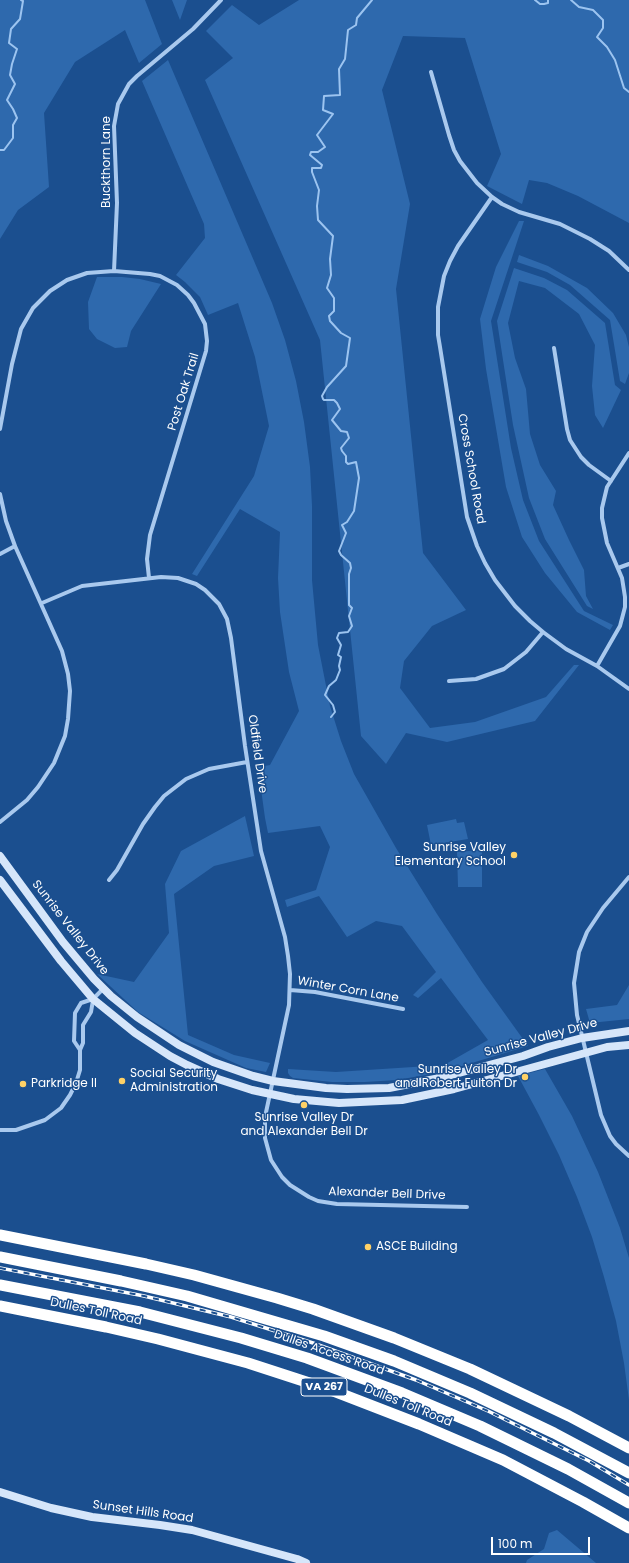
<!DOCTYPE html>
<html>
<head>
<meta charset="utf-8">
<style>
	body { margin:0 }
	#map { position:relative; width:629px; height:1563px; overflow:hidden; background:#1b4f8f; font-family:Poppins,sans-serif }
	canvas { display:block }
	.scale { position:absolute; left:491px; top:1537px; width:99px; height:18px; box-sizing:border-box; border:2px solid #fff; border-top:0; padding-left:5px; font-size:12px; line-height:14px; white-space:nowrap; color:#fff; -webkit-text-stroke:3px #1b4f8f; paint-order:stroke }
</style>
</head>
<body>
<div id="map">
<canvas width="629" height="1563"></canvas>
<div class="scale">100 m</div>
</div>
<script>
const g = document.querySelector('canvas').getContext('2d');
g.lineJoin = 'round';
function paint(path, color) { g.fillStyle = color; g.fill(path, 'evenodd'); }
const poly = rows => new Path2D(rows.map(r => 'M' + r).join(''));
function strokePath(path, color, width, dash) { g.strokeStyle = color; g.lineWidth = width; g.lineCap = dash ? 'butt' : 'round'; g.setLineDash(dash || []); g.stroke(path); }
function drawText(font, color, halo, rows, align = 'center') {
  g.font = font + ' Poppins,sans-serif'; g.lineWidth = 3; g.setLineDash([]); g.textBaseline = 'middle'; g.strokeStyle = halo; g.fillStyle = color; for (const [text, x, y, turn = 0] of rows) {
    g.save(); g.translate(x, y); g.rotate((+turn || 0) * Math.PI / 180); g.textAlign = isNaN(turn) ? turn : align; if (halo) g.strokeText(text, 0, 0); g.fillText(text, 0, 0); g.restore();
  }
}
paint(poly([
	[0,0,145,0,162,44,139,63,125,30,75,62,44,113,49,187,18,210,0,239],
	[172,0,187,0,180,20],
	[299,0,629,0,629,223,578,196,547,183,529,180,522,204,487,186,501,154,465,38,403,36,382,90,410,204,396,289,423,553,466,610,432,626,404,661,400,688,430,728,475,722,546,697,574,665,579,665,535,721,447,742,406,733,386,764,361,736,320,340,205,80,233,58,206,31,232,5,259,25],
	[168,60,272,303,285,340,296,381,304,422,310,467,312,506,312,580,318,645,330,706,341,741,354,774,396,848,437,914,482,982,528,1046,442,1072,397,1080,365,1082,332,1082,293,1078,290,1076,288,1073,288,1069,336,1072,444,1065,488,1040,441,978,418,998,413,995,436,972,402,926,376,921,347,937,319,896,287,907,285,900,316,890,330,847,320,826,268,833,265,818,258,767,270,765,299,711,289,672,280,612,278,578,280,532,240,509,197,576,192,574,254,476,269,426,255,357,238,303,208,315,200,297,185,282,176,275,205,238,204,224,142,81],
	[519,221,524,221,491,321,511,448,523,500,539,541,584,611,613,625,610,630,577,612,545,573,522,537,506,487,486,369,480,319,496,267],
	[519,255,548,266,587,288,613,313,626,335,629,347,629,373,625,384,620,381,610,320,570,285,547,272,517,262],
	[514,268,544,278,567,290,605,323,615,385,621,390,603,428,595,415,592,386,595,345,579,314,545,288,519,281,508,323,515,358,526,389,530,434,540,465,556,491,553,505,569,540,584,570,586,596,593,609,587,606,545,539,529,498,513,425,497,321],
	[97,277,122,277,140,279,161,284,131,331,127,347,115,348,97,339,89,329,88,302],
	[245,816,254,856,214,866,174,894,188,1035,234,1055,270,1063,266,1072,246,1068,185,1041,138,1012,97,974,134,982,169,933,165,884,181,851],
	[456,819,457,823,464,822,468,839,431,845,427,825],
	[482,850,482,887,458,887,457,852],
	[629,985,629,1019,590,1023,586,1009,617,1005],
	[545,1069,572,1116,598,1172,620,1228,629,1258,629,1400,624,1363,616,1321,604,1277,592,1237,577,1197,559,1155,539,1115,518,1076],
	[557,1530,596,1563,526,1563,527,1560,544,1549,549,1533]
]), '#2e69ad');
strokePath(poly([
	[535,0,540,4,544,4,548,3,548,0],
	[571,0,579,7,593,10,603,20,603,28,597,37,607,47,615,60,624,88,629,92],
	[0,150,4,150,13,138,13,125,17,118,13,109,7,100,15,84,10,75,12,64,17,49,9,43,11,29,20,19,23,1,21,0],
	[331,717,335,712,333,705,325,695,329,686,336,680,340,670,339,666,341,657,338,655,341,645,337,638,339,633,348,632,352,626,349,616,352,608,349,605,349,574,351,568,350,563,341,555,339,551,346,533,342,525,347,522,354,511,359,478,356,462,348,464,346,462,346,456,342,451,341,448,349,438,347,432,341,431,332,420,340,409,337,403,334,400,324,400,323,399,322,396,327,387,346,366,350,338,341,333,330,321,329,316,334,311,334,298,327,288,331,275,330,259,333,236,318,220,317,206,319,190,312,172,312,168,321,168,322,165,310,155,311,152,318,152,325,147,317,135,333,114,323,110,324,96,340,95,339,69,345,59,348,30,356,25,357,18,372,0]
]), '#9cc4f0', 2);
strokePath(poly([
	[431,72,449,135,454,150,460,161,477,183,492,197,502,204,519,212,560,224,590,239,609,251,629,270],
	[492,197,458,246,450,261,444,276,438,307,438,335,440,347,467,517,477,546,485,563,495,580,515,606,530,621,543,632,566,649,597,666,629,689],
	[114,271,117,203,114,126,118,104,129,84,137,76,193,29,221,0],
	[554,348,567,429,570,440,581,457,589,465,611,481],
	[0,429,12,364,21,329,33,308,50,291,67,280,87,273,114,271,150,274,160,276,177,285,188,295,194,303,205,324,207,341,206,351,150,535,147,559,149,578],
	[0,494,6,521,15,546,62,651,68,674,70,691,68,719,65,736,54,763,38,787,27,800,0,822],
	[0,554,15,546],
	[618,568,629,564],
	[42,603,82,586,161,577,178,578,196,584,205,590,219,604,227,619,231,638,245,746,261,851,285,937,288,956,290,974,289,1005,265,1117,265,1138,271,1160,282,1177,290,1185,309,1197,318,1201,337,1204,467,1207],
	[597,666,620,626,625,607,625,597,622,578,607,543,602,518,602,508,607,487,629,453],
	[449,681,476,679,504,669,526,652,543,632],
	[629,877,603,908,587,932,579,952,574,983,577,1015,601,1115,610,1136,616,1144,629,1156],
	[109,880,117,870,143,824,155,807,164,796,186,779,209,769,247,762],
	[290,990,315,992,403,1009],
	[80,1050,74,1041,75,1013,81,1003,93,999,103,989],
	[0,1130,16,1130,45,1120,61,1108,70,1095,76,1083,80,1070,80,1050,83,1043,83,1025,91,1012,93,1000]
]), '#a9c9ee', 4);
strokePath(poly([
	[0,856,63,942,94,979,111,996,137,1017,179,1045,213,1062,253,1076,273,1081,326,1088,347,1089,389,1088,440,1078,523,1056,548,1047,582,1038,629,1031],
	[0,880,61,961,93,999,135,1033,170,1056,187,1065,218,1079,252,1090,294,1099,339,1103,402,1100,454,1089,607,1047,629,1045],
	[0,1492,51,1508,92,1517,160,1525,192,1530,297,1559,306,1563]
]), '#d6e6fa', 8);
strokePath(poly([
	[0,1235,146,1264,194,1275,277,1298,313,1309,394,1338,470,1369,569,1416,629,1448],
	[0,1257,121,1281,187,1296,324,1336,394,1361,470,1393,554,1433,629,1473],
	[0,1285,140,1312,241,1338,307,1358,402,1393,480,1426,568,1469,629,1503],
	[0,1306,106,1327,158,1339,248,1363,331,1390,419,1424,503,1460,583,1502,629,1528]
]), '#fff', 11);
const rail = poly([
	[0,1268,144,1296,231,1317,313,1343,416,1380,488,1411,589,1461,629,1485]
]);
strokePath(rail, '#fff', 3.5);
strokePath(rail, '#1b4f8f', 2, [6]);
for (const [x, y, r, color] of [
	[514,855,4,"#ffd166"],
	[525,1077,4,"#ffd166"],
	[122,1081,4,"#ffd166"],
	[23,1084,4,"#ffd166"],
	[304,1105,4,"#ffd166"],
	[368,1247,4,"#ffd166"]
]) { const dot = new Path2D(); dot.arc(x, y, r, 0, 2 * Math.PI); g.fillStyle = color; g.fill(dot); strokePath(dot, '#1b4f8f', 1.5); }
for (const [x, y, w] of [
	[324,1387,46]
]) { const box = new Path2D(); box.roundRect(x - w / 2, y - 9, w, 18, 3); g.fillStyle = '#1b4f8f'; g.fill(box); strokePath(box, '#fff', 1); }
drawText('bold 11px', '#fff', null, [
	["VA 267",324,1387]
]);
drawText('12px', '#fff', '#1b4f8f', [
	["Buckthorn Lane",107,162,-90],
	["Post Oak Trail",184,392,-73],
	["Cross School Road",471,469,80],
	["Oldfield Drive",257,754,82],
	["Sunrise Valley Drive",70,928,52],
	["Winter Corn Lane",348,990,10],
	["Sunrise Valley Drive",541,1038,-15],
	["Alexander Bell Drive",387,1194,2],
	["Dulles Toll Road",96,1312,12],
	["Dulles Access Road",329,1353,19],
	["Dulles Toll Road",408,1406,22],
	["Sunset Hills Road",143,1512,8]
]);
drawText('12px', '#fff', '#1b4f8f', [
	["Sunrise Valley",506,848,"right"],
	["Elementary School",506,862,"right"],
	["Sunrise Valley Dr",517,1070,"right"],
	["and Robert Fulton Dr",517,1084,"right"],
	["Social Security",130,1074],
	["Administration",130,1088],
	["Parkridge II",31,1084],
	["Sunrise Valley Dr",304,1118,"center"],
	["and Alexander Bell Dr",304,1132,"center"],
	["ASCE Building",376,1247]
], 'left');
</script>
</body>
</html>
